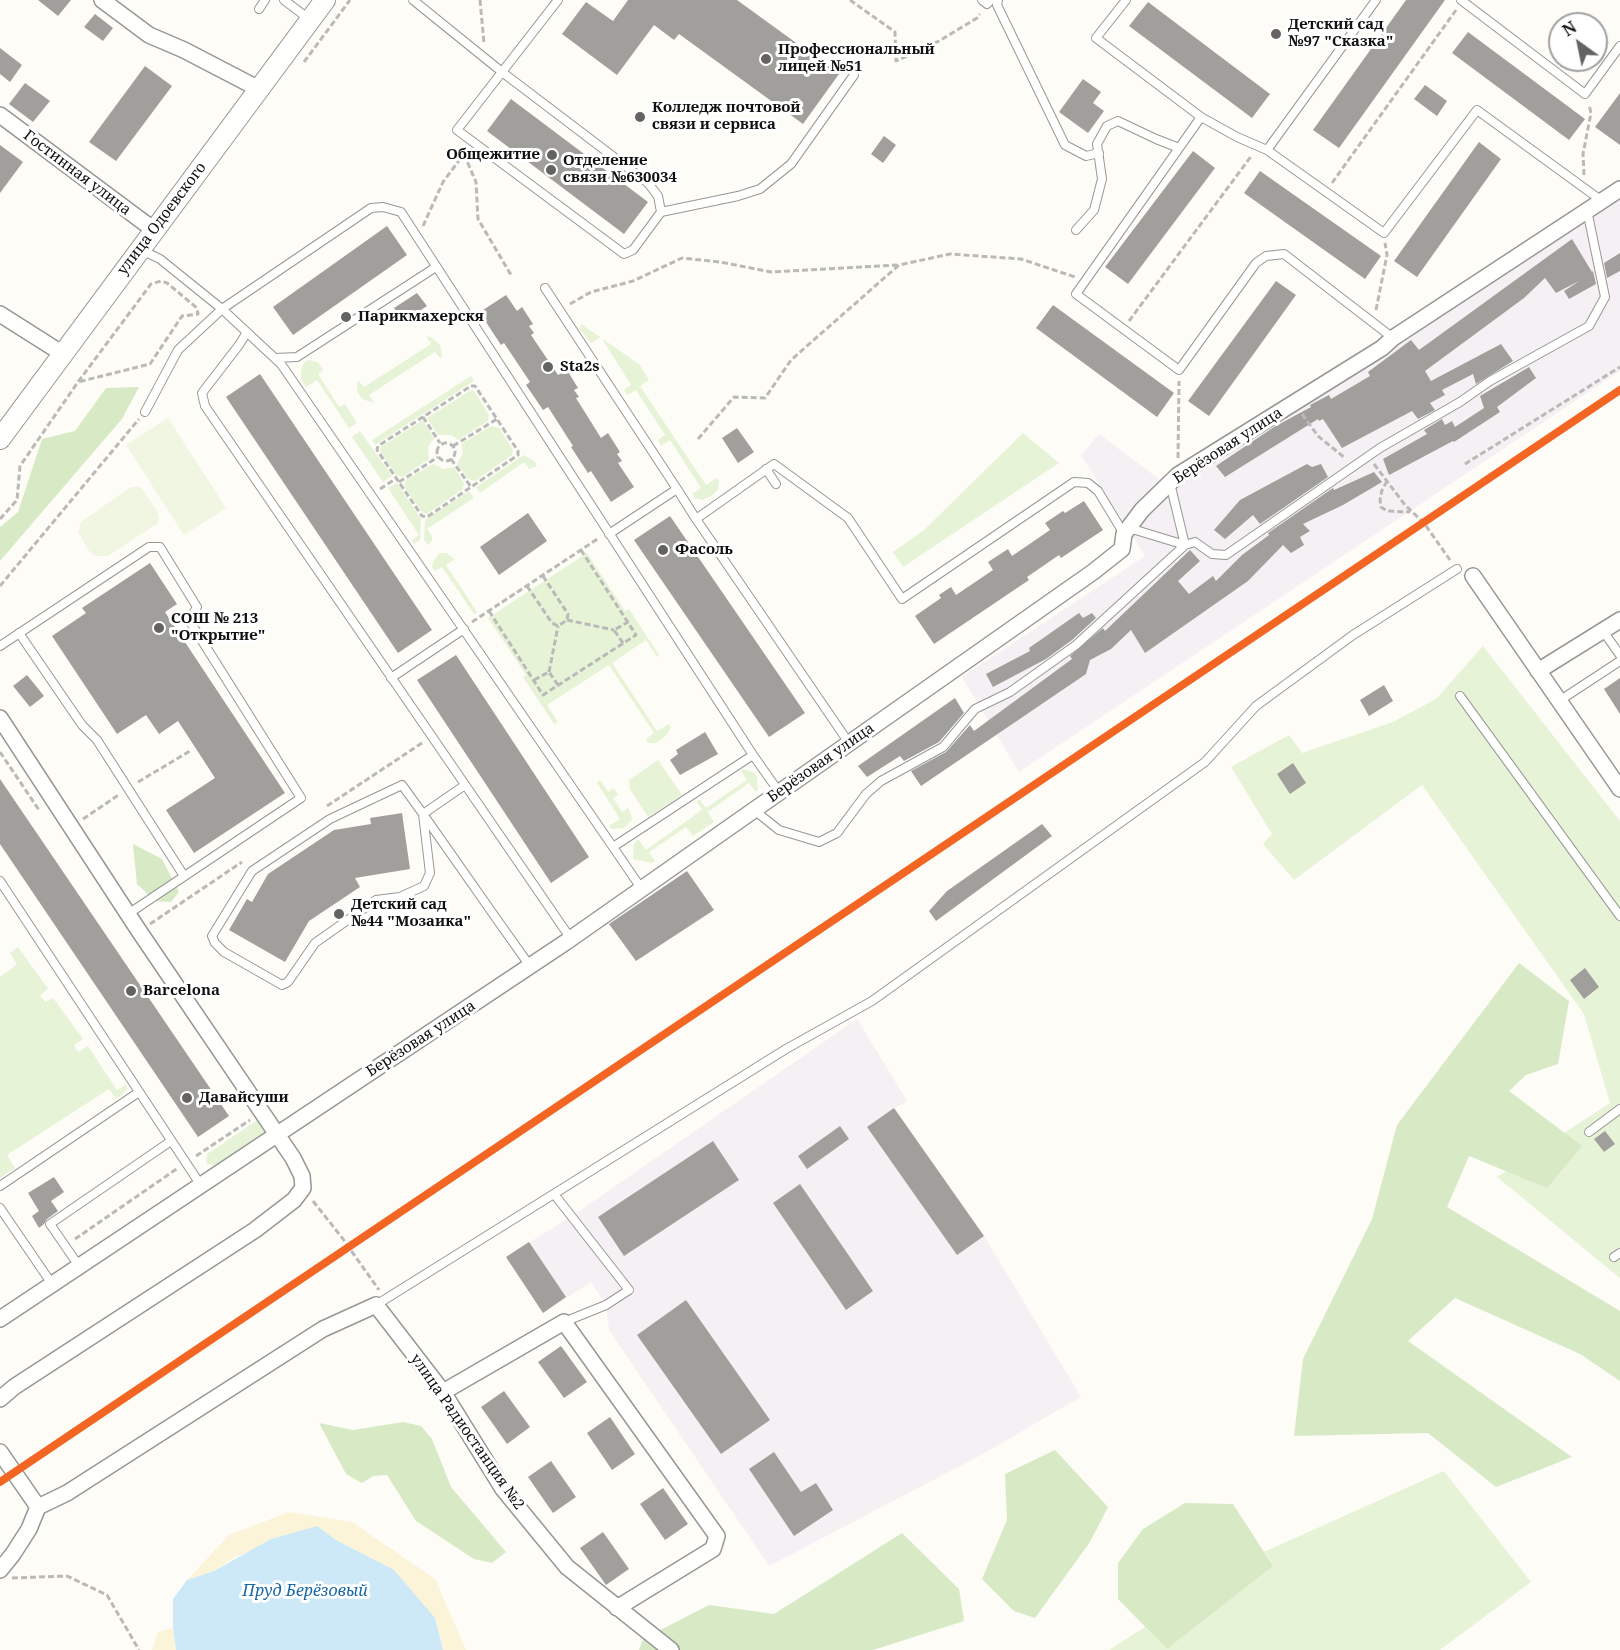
<!DOCTYPE html>
<html>
<head>
<meta charset="utf-8">
<style>
	body { margin:0 }
	#map { position:relative; width:1620px; height:1650px; overflow:hidden; background:#fdfcf7; font-family:"Noto Serif",serif }
	canvas { display:block }
	.north { position:absolute; left:1548px; top:12px; width:60px; height:60px; box-sizing:border-box; background:#fff; border:2px solid #a0a0a0; border-radius:50%; rotate:327deg; font-size:16px; font-weight:700; line-height:24px; text-align:center; color:#111 }
	.north::after { content:''; display:block; margin:auto; width:21px; height:27px; background:#646362; clip-path:polygon(50% 0,100% 100%,50% 72%,0 100%) }
</style>
</head>
<body>
<div id="map">
<canvas width="1620" height="1650"></canvas>
<div class="north">N</div>
</div>
<script>
const g = document.querySelector('canvas').getContext('2d');
g.lineJoin = 'round';
function paint(path, color) { g.fillStyle = color; g.fill(path, 'evenodd'); }
const poly = rows => new Path2D(rows.map(r => 'M' + r).join(''));
function strokePath(path, color, width, dash) { g.strokeStyle = color; g.lineWidth = width; g.lineCap = dash ? 'butt' : 'round'; g.setLineDash(dash || []); g.stroke(path); }
function drawText(font, color, halo, rows, align = 'center') {
  g.font = font + ' "Noto Serif",serif'; g.lineWidth = 6; g.setLineDash([]); g.textBaseline = 'middle'; g.strokeStyle = halo; g.fillStyle = color; for (const [text, x, y, turn = 0] of rows) {
    g.save(); g.translate(x, y); g.rotate((+turn || 0) * Math.PI / 180); g.textAlign = isNaN(turn) ? turn : align; if (halo) g.strokeText(text, 0, 0); g.fillText(text, 0, 0); g.restore();
  }
}
paint(poly([
	[1620,198,1620,371,1019,772,962,677,1145,556,1081,455,1099,434,1171,488,1404,340],
	[857,1019,907,1101,894,1108,984,1236,1081,1397,979,1456,769,1566,609,1330,606,1305,591,1282,543,1313,506,1257,572,1216]
]), '#f5f0f3');
paint(poly([
	[581,324,639,364,649,380,640,386,706,485,717,478,719,480,718,490,711,496,702,500,695,498,692,494,701,488,670,440,661,446,658,440,665,435,636,390,627,395,624,390,631,385,601,337,591,343,580,329],
	[426,336,431,337,440,345,442,355,441,359,435,352,369,395,374,403,362,399,357,391,358,380,364,387,431,344],
	[308,360,318,362,323,370,318,374,339,407,345,404,357,423,349,428,317,380,306,387,301,379,301,372,303,364],
	[471,376,474,381,375,445,372,440],
	[471,390,474,391,489,415,488,421,458,440,451,435,438,435,427,418],
	[423,420,434,438,428,447,429,459,403,477,396,475,380,451,381,447],
	[491,426,499,428,513,450,512,455,475,481,468,479,457,464,463,453,461,444],
	[360,431,392,476,383,482,352,437],
	[1023,433,1059,463,903,567,893,552,923,531],
	[524,455,534,461,537,466,529,469,524,462,480,493,476,487],
	[433,464,443,469,454,467,464,483,463,489,427,514,423,513,404,487,406,480],
	[397,483,421,519,420,540,413,544,412,540,419,535,388,488],
	[469,491,474,498,427,529,432,536,432,541,428,545,424,540,425,520],
	[440,553,446,553,455,559,446,565,477,612,474,614,442,567,435,571,432,567,433,561],
	[587,553,625,611,629,609,659,655,657,657,646,640,612,663,657,731,669,724,671,727,667,735,656,743,648,743,646,739,654,733,609,665,547,705,558,722,554,724,523,677,526,675,488,618],
	[1483,646,1620,821,1620,1278,1497,1177,1610,1103,1584,1014,1422,785,1294,880,1263,844,1272,834,1231,767,1289,735,1302,753,1393,722,1436,699],
	[658,760,682,795,648,817,630,789,629,780],
	[743,769,753,772,757,777,758,790,756,792,749,783,708,812,714,822,693,836,686,827,649,852,655,861,652,863,633,859,634,844,638,839,646,850,702,810,697,802,698,800,700,800,706,808,747,780,741,771],
	[600,780,608,792,614,788,618,795,613,798,622,812,628,808,631,814,632,820,624,828,612,829,609,826,620,819,597,783],
	[18,947,48,989,40,995,45,1002,53,998,83,1039,74,1045,78,1052,88,1046,117,1090,126,1085,127,1089,123,1094,116,1099,109,1089,7,1155,15,1168,0,1178,0,977,17,964,10,953],
	[262,1117,265,1138,224,1164,215,1166,206,1163,207,1154],
	[1444,1471,1531,1582,1440,1650,1109,1650,1145,1627,1167,1649,1273,1565,1264,1552]
]), '#e7f3d7');
paint(poly([
	[139,387,122,419,0,561,0,527,18,512,42,439,75,431,106,388],
	[133,844,162,859,179,892,171,902,155,901,137,884],
	[1519,963,1569,1001,1558,1064,1526,1075,1509,1091,1582,1146,1547,1188,1469,1156,1447,1207,1620,1311,1620,1381,1580,1354,1455,1298,1408,1341,1572,1457,1496,1487,1428,1433,1294,1436,1303,1359,1372,1219,1397,1125],
	[403,1422,421,1426,432,1439,451,1487,506,1552,492,1563,474,1559,416,1521,387,1475,373,1476,362,1483,346,1474,319,1423,353,1430],
	[1055,1450,1108,1507,1090,1542,1035,1618,1014,1611,982,1579,1007,1520,1005,1474],
	[1185,1503,1233,1504,1273,1566,1167,1649,1118,1599,1118,1563,1143,1529],
	[902,1533,959,1589,964,1621,873,1650,639,1650,643,1639,709,1605,774,1614]
]), '#d8eac5');
paint(poly([
	[289,1512,352,1522,435,1579,466,1650,443,1650,435,1618,361,1553,336,1540,317,1526,235,1557,214,1571,187,1580,229,1535],
	[173,1628,176,1650,152,1650,158,1632]
]), '#fcf4d9');
paint(poly([
	[168,418,226,508,184,535,126,445],
	[131,487,140,487,143,490,157,511,159,517,158,523,108,556,96,556,89,551,78,532,81,522]
]), '#f0f6e1');
paint(poly([
	[317,1526,336,1540,394,1570,435,1618,443,1650,176,1650,173,1628,173,1599,187,1580,214,1571,271,1539]
]), '#cde8f7');
paint(poly([
	[38,0,71,0,58,16],
	[628,0,737,0,839,74,803,124,679,34,674,40,654,25,617,75,562,34,586,2,613,21],
	[1406,0,1445,0,1339,148,1313,130],
	[1148,2,1270,94,1252,118,1129,26],
	[95,14,113,28,103,41,84,27],
	[1468,32,1585,119,1569,140,1452,53],
	[0,48,22,65,10,82,0,74],
	[145,66,172,86,116,161,89,142],
	[1083,79,1101,92,1093,103,1104,111,1088,133,1059,112],
	[25,83,50,101,33,122,9,104],
	[1425,85,1447,101,1437,116,1414,99],
	[1620,93,1620,145,1595,127],
	[511,99,648,202,624,234,487,131],
	[884,136,896,145,883,163,871,154],
	[1479,142,1501,159,1417,277,1394,261],
	[0,145,23,162,0,193],
	[1193,151,1215,168,1128,284,1105,267],
	[1260,171,1381,256,1365,279,1244,193],
	[387,226,407,255,293,335,273,307],
	[1572,239,1592,272,1593,271,1596,284,1569,299,1564,291,1579,281,1556,293,1545,278,1524,298,1425,371,1431,381,1501,344,1513,361,1476,384,1473,374,1442,390,1445,395,1430,403,1435,410,1418,419,1412,411,1342,448,1323,419,1319,421,1318,419,1225,477,1216,466,1274,427,1311,407,1310,405,1329,395,1331,399,1370,376,1368,372,1411,340,1419,350],
	[1620,253,1620,271,1607,278,1604,263],
	[1276,281,1296,295,1209,416,1188,401],
	[417,293,427,306,403,322,394,308],
	[506,295,517,311,522,307,533,324,529,326,534,333,531,335,558,375,567,370,578,388,574,390,579,397,576,398,601,438,608,433,620,452,617,454,622,461,618,463,634,487,611,502,591,471,588,473,571,447,573,446,548,407,543,410,526,385,530,382,504,343,501,345,484,319,487,317,483,310],
	[1053,305,1174,393,1157,417,1036,328],
	[1529,367,1536,378,1497,407,1500,412,1454,442,1453,441,1389,475,1383,459,1427,434,1424,430,1442,419,1445,425,1452,421,1455,427,1484,408,1480,396],
	[260,374,432,630,398,653,226,397],
	[737,428,754,452,738,463,722,438],
	[1307,464,1312,467,1321,464,1328,477,1260,524,1253,515,1225,539,1214,530,1240,500],
	[1374,472,1382,482,1343,505,1303,524,1310,531,1300,537,1304,545,1291,553,1283,545,1248,581,1145,653,1131,630,1111,649,1090,660,1086,674,921,786,911,771,946,752,970,725,974,731,1072,659,1070,656,1103,628,1105,631,1190,550,1200,561,1178,581,1189,594,1213,576,1216,581,1242,555,1269,535,1268,533,1333,488,1334,490],
	[1084,501,1103,530,1061,558,1059,555,1027,577,1029,580,934,644,915,616,941,598,939,595,951,587,956,595,993,570,988,562,1008,549,1012,556,1050,530,1045,523,1063,511,1065,513],
	[528,513,547,541,499,575,480,547],
	[670,516,805,713,769,737,634,540],
	[150,563,177,604,165,612,285,793,194,853,166,810,215,778,178,721,159,734,146,715,117,734,52,636,86,613,82,608],
	[1079,613,1083,618,1092,613,1096,618,1072,640,1046,659,993,687,986,674,1030,651,1029,648],
	[456,655,589,857,551,883,417,680],
	[27,675,44,696,30,707,13,686],
	[1620,678,1620,714,1604,689],
	[1384,685,1393,701,1369,716,1360,700],
	[955,698,964,713,939,742,904,761,900,756,867,777,858,766],
	[705,732,718,754,680,775,670,760,678,754,676,750],
	[1293,763,1306,783,1290,794,1277,774],
	[0,779,229,1116,198,1137,0,844],
	[402,813,410,869,355,878,360,887,309,921,285,962,229,930,247,899,252,902,268,874,334,830,371,824,370,818],
	[1042,824,1052,836,936,921,929,911,947,891],
	[687,871,714,910,636,961,609,924],
	[1585,968,1599,987,1584,999,1570,980],
	[894,1108,984,1236,957,1255,867,1127],
	[840,1126,849,1139,807,1169,798,1156],
	[1605,1131,1615,1144,1604,1152,1594,1139],
	[713,1141,739,1180,624,1256,598,1217],
	[54,1177,64,1192,51,1201,58,1211,47,1219,44,1224,39,1228,32,1216,39,1211,28,1193],
	[800,1184,873,1291,846,1310,773,1203],
	[529,1242,566,1297,543,1313,506,1257],
	[686,1300,770,1420,721,1454,637,1335],
	[561,1346,587,1382,564,1398,538,1362],
	[504,1391,530,1427,507,1444,481,1407],
	[610,1417,635,1454,612,1470,587,1433],
	[774,1452,801,1492,816,1483,833,1510,794,1536,749,1469],
	[551,1461,576,1497,553,1513,528,1477],
	[663,1488,688,1524,665,1540,640,1504],
	[603,1532,629,1569,606,1585,580,1548]
]), '#a19f9c');
const service = poly([
	[284,0,309,19],
	[413,0,502,72,648,183,658,196,661,212,633,250,624,254,457,130,502,72,558,0],
	[982,0,987,4,991,0],
	[998,0,997,5,1065,145,1086,156,1099,153],
	[1126,0,1096,38,1201,117],
	[1461,0,1585,94,1620,46],
	[259,9,265,0],
	[1267,150,1376,0],
	[661,212,738,196,760,189,791,164,854,75],
	[1076,230,1094,210,1102,179,1097,144,1107,126,1118,121,1156,139,1179,148],
	[141,250,160,259,222,309,281,364,613,847,753,755,401,212,383,207,371,208,222,309,178,350,145,412],
	[545,288,677,489,609,534],
	[247,332,239,345,202,393,205,406,571,939],
	[1393,338,1284,254,1266,256,1256,263,1179,370,1076,294,1201,117,1237,137,1267,150,1384,233,1477,110,1602,201],
	[275,358,297,357,436,267],
	[766,469,776,484],
	[677,489,696,519,849,743],
	[696,519,774,464,848,518,902,599,1074,482,1088,483,1098,491,1124,534],
	[1129,528,1185,545,1195,542,1212,554,1226,555,1380,448,1460,402,1490,381,1589,326,1605,297,1587,210],
	[1603,631,1620,655],
	[19,633,82,725,97,740,184,876],
	[0,646,149,547,160,547,197,607,189,620,301,798,128,914],
	[391,678,464,629],
	[1460,696,1620,916],
	[1559,701,1620,661],
	[753,755,779,792],
	[465,785,423,814,430,873,424,886,400,897,376,900,315,943,288,982,282,985,224,952,215,943,212,936,252,871,330,819,402,785,423,814,498,921,530,966],
	[754,810,779,830,819,842,837,833,866,794,881,781,943,747,975,709,1010,692,1076,645,1185,545,1170,483],
	[613,847,641,888],
	[0,881,200,1184],
	[1589,1132,1620,1109],
	[0,1186,139,1092],
	[554,1194,629,1290,606,1305,564,1322],
	[0,1208,52,1284],
	[1614,1257,1620,1253],
	[79,1266,50,1224,171,1141],
	[376,1305,786,1049,872,1001,1205,762,1256,706,1353,635,1457,569]
]);
const minor = poly([
	[102,0,149,35,184,50,259,89],
	[0,115,154,230],
	[0,314,63,354],
	[1473,576,1620,789],
	[1538,671,1620,620],
	[0,718,139,931,293,1158,302,1176,303,1188,294,1200,255,1230,14,1387,0,1399],
	[0,1319,566,942,1093,572,1122,549,1124,534,1142,510,1178,475,1382,348,1393,338,1620,189],
	[443,1392,564,1322,717,1536,713,1549,617,1608],
	[0,1452,38,1507,67,1493,323,1329,376,1305,443,1392,503,1489,567,1567,671,1650],
	[0,1570,13,1554,29,1529,38,1507]
]);
const tertiary = poly([
	[0,439,325,0]
]);
strokePath(service, '#979795', 10);
strokePath(minor, '#979795', 18);
strokePath(tertiary, '#979795', 22);
strokePath(poly([
	[480,0,484,43],
	[850,0,895,32,896,61,939,41,977,18,980,14],
	[304,62,350,0],
	[464,154,476,182,478,219,511,275],
	[1584,175,1583,154,1591,113,1589,105],
	[1332,183,1456,10],
	[423,226,443,182,464,154],
	[570,304,591,292,633,281,682,258,720,262,771,272,897,265],
	[1376,310,1387,255,1385,243],
	[1129,321,1252,155],
	[471,386,475,386,518,451,518,455,427,517,422,516,377,450,378,446,471,386],
	[1302,414,1318,436,1345,458],
	[423,417,440,443],
	[698,439,734,397,765,398,791,360,899,265,950,254,1021,259,1075,277],
	'437 452a9 9 0 1 1 18 0a9 9 0 1 1-18 0Z',
	[453,446,497,419],
	[1178,458,1179,381],
	[451,459,471,487],
	[1374,464,1405,505,1424,523,1450,560],
	[1465,464,1620,367],
	[1387,481,1382,490,1380,500,1381,507,1387,511,1410,512],
	[399,482,438,457],
	[380,489,397,478],
	[0,519,17,500,20,466,78,382,151,284,161,281,167,283,197,308,198,314,182,316,150,364,78,382],
	[0,586,139,419],
	[527,586,552,623,558,626,567,620,568,614,543,576],
	[489,611,543,695,636,635,581,550],
	[567,620,614,630],
	[472,622,599,538],
	[623,643,614,630,628,622],
	[549,672,558,626],
	[534,680,549,672,558,685],
	[0,752,39,810],
	[138,782,190,751],
	[327,806,422,743],
	[83,819,120,794],
	[150,924,242,862],
	[196,1156,250,1120],
	[313,1201,343,1239,379,1290],
	[75,1239,178,1168],
	[12,1578,67,1576,107,1595,139,1650]
]), '#b9b9b8', 3, [6, 3]);
strokePath(service, '#fffffe', 8);
strokePath(minor, '#fffffe', 15);
strokePath(tertiary, '#fffffe', 20);
strokePath(poly([
	[0,1482,1620,390]
]), '#f26522', 8);
for (const [x, y, r, color] of [
	[1276,34,6,"#646362"],
	[766,59,6,"#646362"],
	[640,117,6,"#646362"],
	[552,155,6,"#646362"],
	[551,170,6,"#646362"],
	[346,317,6,"#646362"],
	[548,367,6,"#646362"],
	[663,550,6,"#646362"],
	[159,628,6,"#646362"],
	[339,914,6,"#646362"],
	[131,991,6,"#646362"],
	[187,1098,6,"#646362"]
]) { const dot = new Path2D(); dot.arc(x, y, r, 0, 2 * Math.PI); g.fillStyle = color; g.fill(dot); strokePath(dot, '#fff', 2); }
drawText('bold 15px', '#111', '#fff', [
	["Детский сад",1288,25],
	["№97 \"Сказка\"",1288,42],
	["Профессиональный",778,50],
	["лицей №51",778,67],
	["Колледж почтовой",652,108],
	["связи и сервиса",652,125],
	["Общежитие",540,155,"right"],
	["Отделение",563,161],
	["связи №630034",563,178],
	["Парикмахерскя",358,317],
	["Sta2s",560,367],
	["Фасоль",675,550],
	["СОШ № 213",171,619],
	["\"Открытие\"",171,636],
	["Детский сад",351,905],
	["№44 \"Мозаика\"",351,922],
	["Barcelona",143,991],
	["Давайсуши",199,1098]
], 'left');
drawText('15px', '#111', '#fff', [
	["Гостинная улица",77,173,37],
	["улица Одоевского",162,219,-53],
	["Берёзовая улица",1228,446,-33],
	["Берёзовая улица",821,763,-35],
	["Берёзовая улица",421,1039,-33],
	["улица Радиостанция №2",467,1432,55]
]);
drawText('italic 16px', '#1768a6', '#fff', [
	["Пруд Берёзовый",305,1591]
]);
</script>
</body>
</html>
